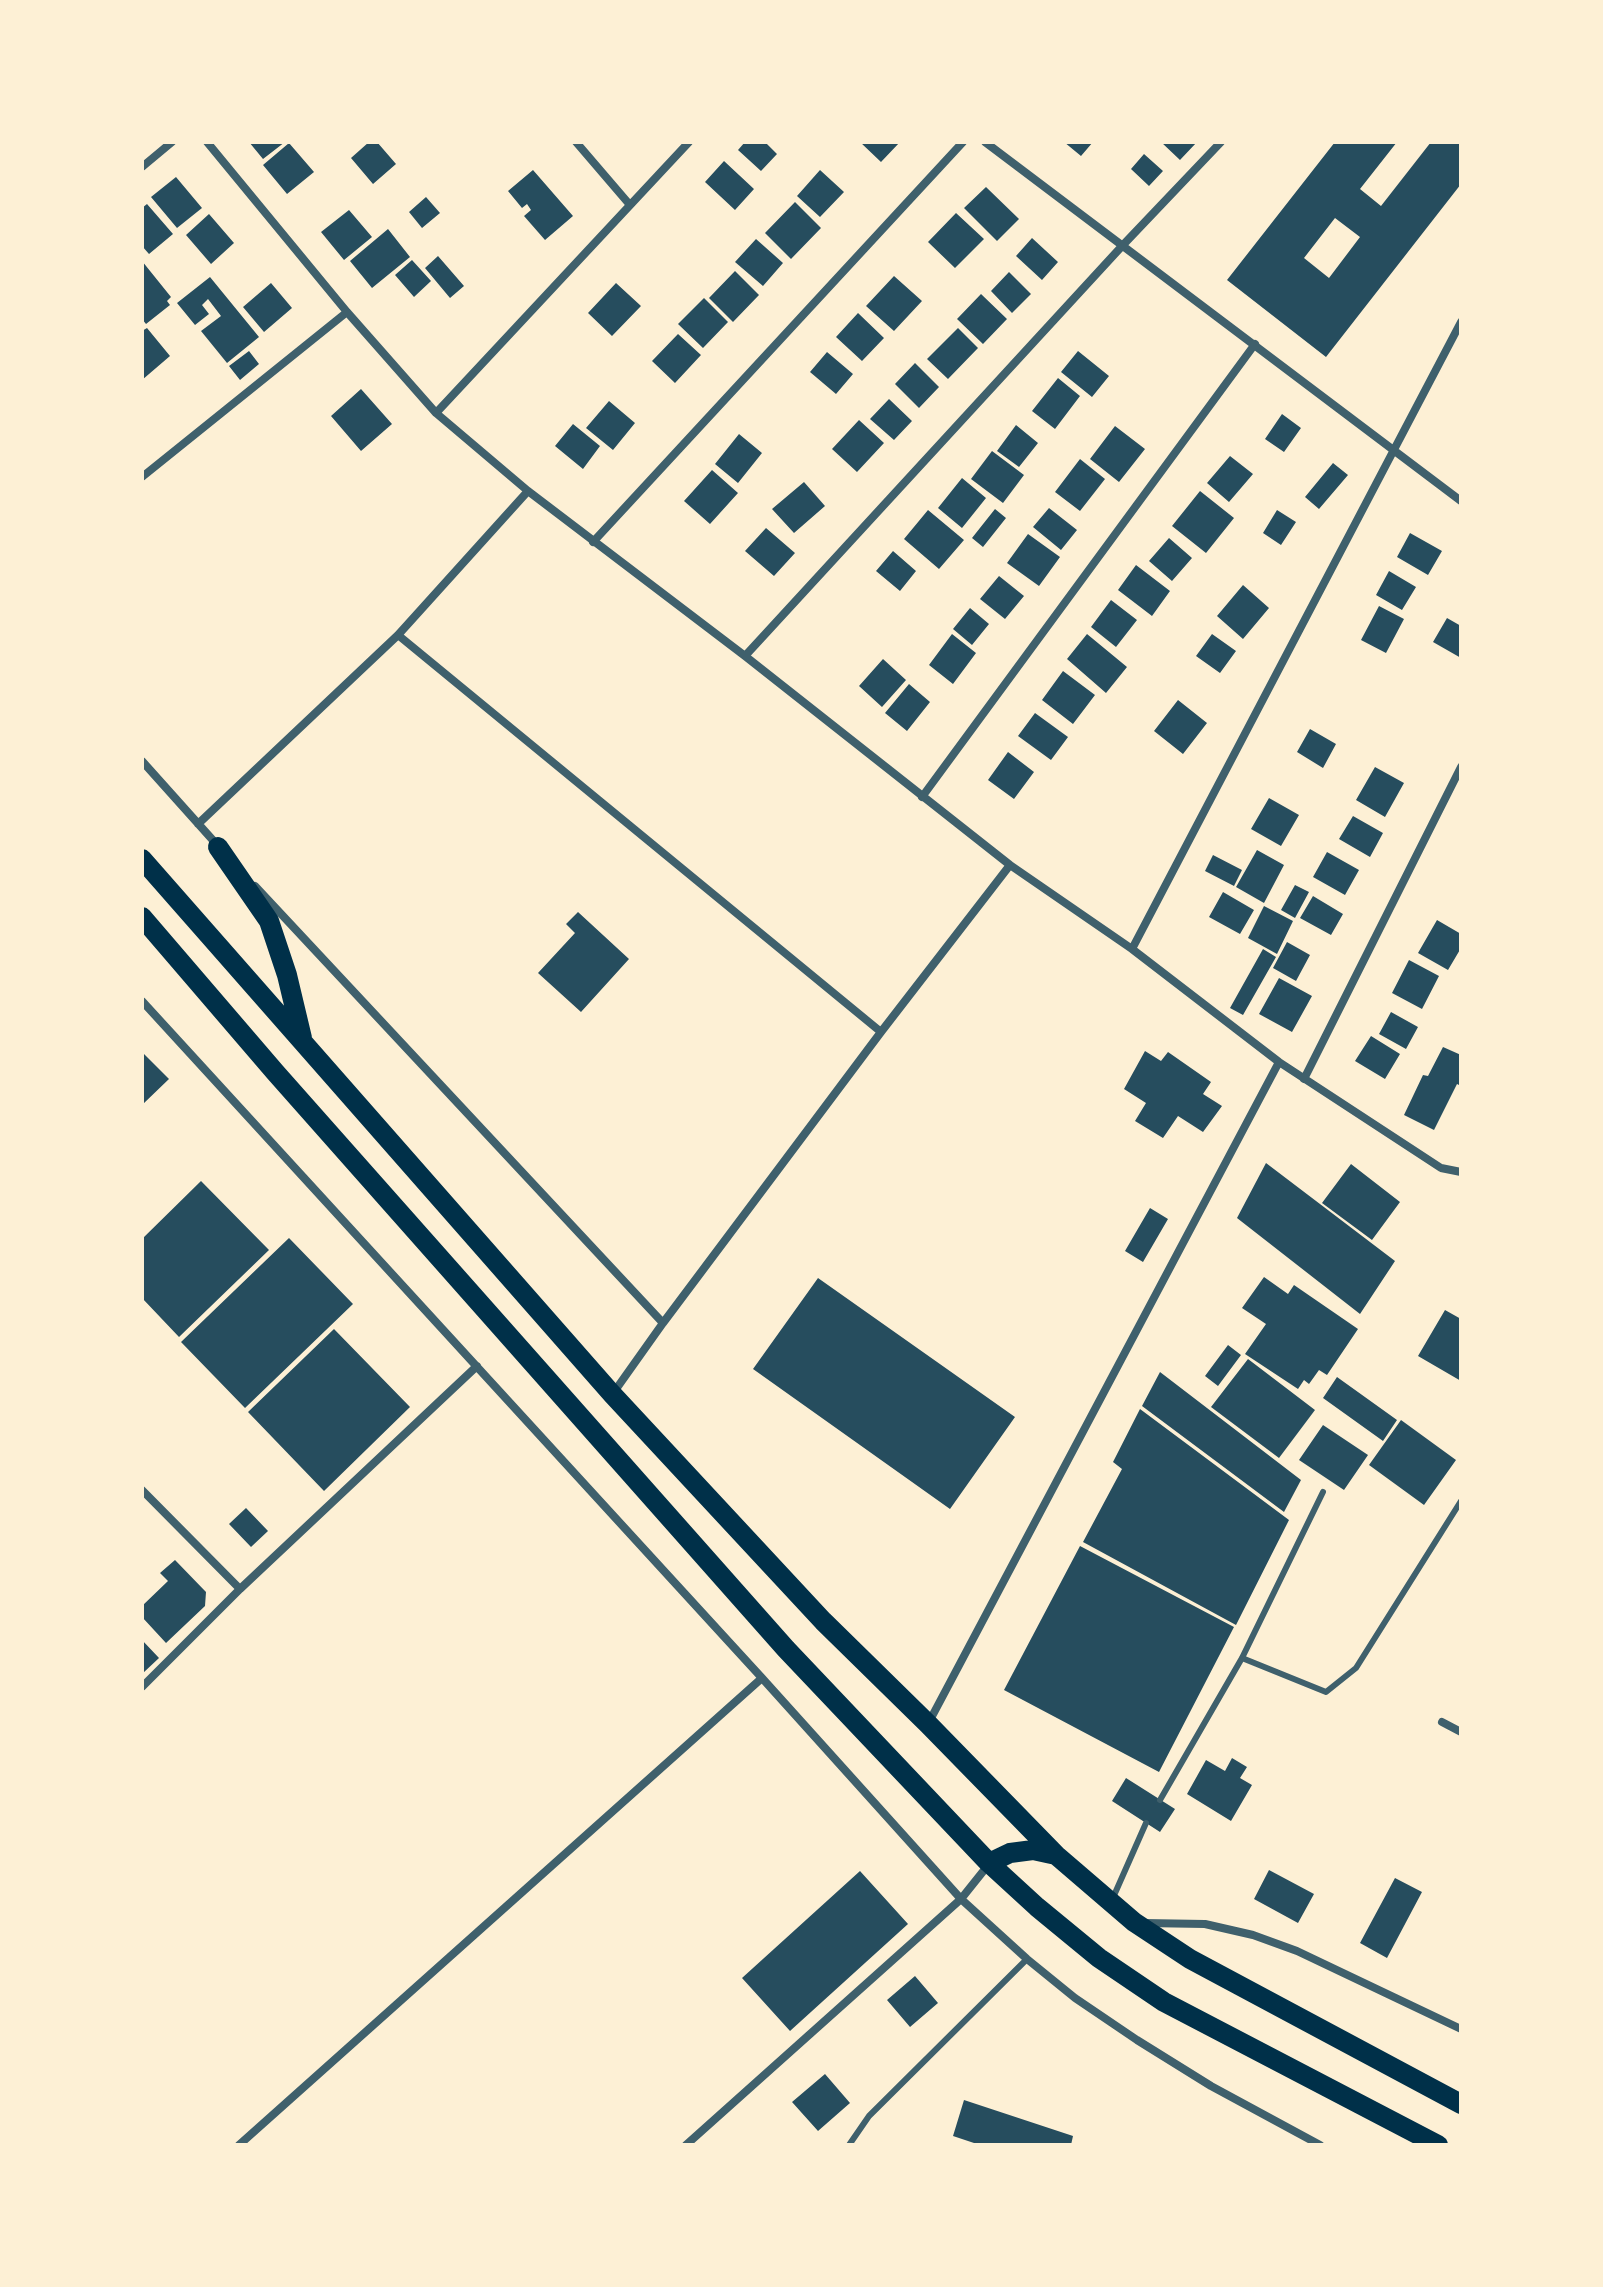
<!DOCTYPE html>
<html>
<head>
<meta charset="utf-8">
<style>
	body { margin:0 }
	#map { position:relative; width:1603px; height:2287px; overflow:hidden; background:#fdf0d5; font-family:"Public Sans",sans-serif }
	canvas { display:block }
	.frame { position:absolute; inset:0; border:144px solid #fdf0d5; pointer-events:none }
</style>
</head>
<body>
<div id="map">
<canvas width="1603" height="2287"></canvas>
<div class="frame"></div>
</div>
<script>
const g = document.querySelector('canvas').getContext('2d');
g.lineJoin = 'round';
function paint(path, color) { g.fillStyle = color; g.fill(path, 'evenodd'); }
const poly = rows => new Path2D(rows.map(r => 'M' + r).join(''));
function strokePath(path, color, width, dash) { g.strokeStyle = color; g.lineWidth = width; g.lineCap = dash ? 'butt' : 'round'; g.setLineDash(dash || []); g.stroke(path); }
paint(poly([
	[249,142,285,142,263,159],
	[369,142,377,142,396,164,373,184,351,158],
	[745,142,765,142,777,154,761,171,738,150],
	[860,142,900,142,881,162],
	[1064,142,1093,142,1081,156],
	[1161,142,1197,142,1180,160],
	[1335,142,1397,142,1360,189,1381,206,1431,142,1461,142,1461,184,1326,357,1227,280],
	[1335,218,1360,237,1329,278,1304,258],
	[289,143,314,172,287,194,263,165],
	[1144,154,1163,171,1149,186,1131,169],
	[724,161,754,189,735,210,705,182],
	[533,170,573,216,545,240,524,216,531,210,527,204,522,208,508,191],
	[820,170,844,192,820,217,797,196],
	[176,177,202,208,177,228,151,197],
	[986,187,1019,219,997,241,964,208],
	[426,197,440,213,422,228,409,212],
	[795,202,821,228,791,259,765,233],
	[147,204,173,234,149,254,142,246,142,208],
	[349,210,372,237,344,260,321,232],
	[956,213,984,239,955,268,928,242],
	[209,214,234,243,211,264,186,235],
	[388,229,410,257,372,288,350,261],
	[1032,238,1058,262,1042,280,1016,256],
	[756,239,783,263,763,286,735,262],
	[438,256,464,286,450,298,425,268],
	[412,260,431,281,414,297,395,275],
	[142,261,171,297,167,301,170,305,146,324,142,319],
	[735,271,759,295,733,322,709,298],
	[1009,272,1031,294,1012,313,991,291],
	[894,276,922,301,894,331,866,306],
	[210,277,259,337,227,363,201,331,221,316,208,299,202,305,209,314,195,325,177,303],
	[271,283,292,308,264,332,243,307],
	[616,283,641,306,612,336,588,313],
	[981,294,1007,319,983,344,957,319],
	[704,298,728,322,703,348,678,324],
	[858,313,884,338,862,361,836,337],
	[147,328,170,356,142,380,142,331],
	[958,328,978,348,948,379,927,359],
	[678,334,701,355,675,383,652,361],
	[249,351,259,364,240,380,229,366],
	[1078,351,1109,376,1092,397,1061,372],
	[827,352,853,374,836,394,810,372],
	[915,363,939,387,919,408,895,384],
	[1058,378,1080,396,1055,429,1032,411],
	[361,389,392,424,361,451,331,416],
	[889,399,912,421,894,440,870,419],
	[609,401,635,423,613,450,586,428],
	[1282,414,1301,428,1284,452,1265,439],
	[859,420,884,443,857,472,832,449],
	[573,424,600,446,583,469,555,446],
	[1016,425,1038,443,1019,467,997,451],
	[1115,426,1145,449,1119,482,1090,459],
	[739,434,762,453,738,483,715,464],
	[992,451,1024,475,1003,503,971,479],
	[1230,456,1253,474,1229,502,1207,483],
	[1080,459,1105,479,1080,511,1055,492],
	[1333,463,1348,475,1319,509,1305,497],
	[712,470,738,493,710,524,684,501],
	[962,478,986,498,962,528,938,508],
	[804,482,825,506,794,533,772,509],
	[1200,491,1234,518,1206,553,1172,526],
	[1049,508,1077,530,1061,550,1033,527],
	[995,509,1006,518,983,547,972,538],
	[928,510,964,540,939,569,904,539],
	[1277,510,1296,522,1281,545,1263,533],
	[766,528,795,553,774,576,745,551],
	[1410,533,1442,551,1428,575,1397,557],
	[1028,534,1060,557,1039,586,1007,563],
	[1169,538,1192,558,1172,581,1149,561],
	[893,551,916,571,900,591,876,571],
	[1136,565,1170,591,1152,616,1118,590],
	[1389,571,1416,587,1402,610,1376,595],
	[999,576,1024,596,1005,619,980,599],
	[1243,585,1269,608,1243,639,1217,616],
	[1111,600,1137,620,1116,647,1091,627],
	[1379,606,1404,619,1386,653,1361,640],
	[970,608,989,624,972,645,953,629],
	[1447,618,1461,626,1461,658,1433,642],
	[952,634,976,653,953,684,929,665],
	[1087,634,1127,667,1106,693,1067,659],
	[1212,634,1236,651,1220,673,1196,656],
	[883,659,906,680,882,707,859,686],
	[1063,671,1095,695,1073,724,1042,700],
	[909,684,930,702,907,731,885,713],
	[1178,700,1207,723,1183,754,1154,731],
	[1035,713,1068,737,1051,760,1018,736],
	[1310,729,1336,744,1323,768,1297,752],
	[1008,752,1034,772,1014,799,988,780],
	[1375,767,1404,783,1385,817,1356,800],
	[1269,798,1299,815,1281,846,1251,829],
	[1353,816,1383,833,1370,857,1339,839],
	[1257,850,1284,865,1264,903,1236,887],
	[1327,852,1359,870,1345,895,1313,877],
	[1213,855,1242,870,1234,886,1205,871],
	[1295,885,1309,892,1295,918,1281,910],
	[1223,892,1254,910,1240,934,1209,917],
	[1313,896,1343,914,1331,935,1300,918],
	[1264,906,1293,921,1277,954,1248,938],
	[578,912,629,959,581,1012,538,973,575,933,566,924],
	[1437,920,1461,934,1461,948,1448,970,1418,953],
	[1287,942,1310,955,1296,981,1273,968],
	[1263,949,1276,957,1243,1015,1230,1008],
	[1409,960,1439,976,1422,1009,1392,993],
	[1279,978,1312,996,1292,1032,1259,1014],
	[1391,1012,1418,1027,1406,1049,1379,1034],
	[1371,1036,1400,1054,1385,1079,1355,1061],
	[1443,1047,1461,1055,1461,1086,1457,1084,1434,1130,1404,1115,1423,1075,1428,1076],
	[1145,1051,1161,1061,1168,1052,1211,1082,1203,1094,1222,1106,1203,1132,1178,1116,1163,1138,1135,1121,1146,1103,1124,1089],
	[142,1052,169,1079,142,1105],
	[1266,1163,1395,1261,1360,1314,1237,1218],
	[1351,1164,1400,1202,1372,1240,1322,1203],
	[201,1181,269,1250,179,1337,142,1298,142,1239],
	[1150,1208,1168,1219,1143,1262,1125,1251],
	[289,1238,353,1304,245,1408,181,1342],
	[1264,1277,1288,1294,1294,1285,1358,1329,1327,1375,1319,1370,1309,1384,1304,1380,1298,1389,1245,1354,1266,1324,1242,1308],
	[818,1278,1015,1417,950,1509,753,1369],
	[1445,1310,1461,1319,1461,1381,1418,1356],
	[334,1329,410,1407,324,1491,248,1412],
	[1228,1345,1241,1355,1218,1386,1205,1376],
	[1248,1359,1315,1410,1279,1458,1211,1407],
	[1160,1372,1301,1480,1284,1512,1142,1406],
	[1337,1377,1397,1420,1383,1441,1323,1398],
	[1140,1409,1289,1520,1236,1625,1083,1542,1122,1469,1113,1462],
	[1401,1420,1456,1460,1424,1505,1369,1465],
	[1323,1425,1368,1455,1344,1490,1299,1460],
	[246,1508,268,1531,251,1547,229,1524],
	[1080,1546,1234,1627,1159,1772,1004,1690],
	[175,1560,206,1592,205,1606,166,1643,142,1617,142,1606,168,1581,160,1573],
	[142,1640,159,1658,142,1674],
	[1232,1758,1247,1767,1240,1778,1252,1785,1231,1821,1187,1794,1206,1760,1225,1771],
	[1126,1778,1175,1809,1160,1832,1112,1801],
	[1269,1870,1314,1894,1298,1923,1254,1899],
	[860,1871,908,1924,790,2031,742,1978],
	[1395,1878,1422,1892,1387,1958,1360,1943],
	[915,1976,938,2003,910,2027,887,2000],
	[825,2074,850,2103,818,2131,792,2102],
	[964,2100,1073,2136,1071,2145,980,2145,953,2136]
]), '#264d5e');
strokePath(poly([
	[1242,1658,1326,1692,1356,1668,1461,1501],
	[1160,1800,1242,1658,1323,1492],
	[1112,1900,1146,1823],
	[849,2145,869,2116,1027,1959]
]), '#3f606c', 6);
strokePath(poly([
	[207,142,347,312,436,413,528,491,745,656,1010,865,1132,949,1279,1062,1441,1168,1461,1172],
	[576,142,630,205],
	[985,142,1461,501],
	[142,167,172,142],
	[436,413,689,142],
	[142,477,347,312],
	[593,542,963,142],
	[398,635,881,1032],
	[745,656,1123,245,1221,142],
	[142,761,219,847],
	[922,797,1255,344],
	[198,824,398,635,528,491],
	[255,886,663,1323,614,1392],
	[1132,949,1461,322],
	[142,1001,762,1678,961,1899,1027,1959,1075,1998,1137,2040,1211,2086,1320,2145],
	[1304,1079,1461,767],
	[663,1323,881,1032,1010,865],
	[142,1490,240,1589],
	[142,1687,240,1589,477,1366],
	[929,1722,1279,1062],
	[1442,1722,1461,1732],
	[1144,1923,1205,1924,1253,1935,1297,1951,1461,2029],
	[239,2145,762,1678],
	[686,2145,961,1899,989,1864]
]), '#3f606c', 8);
strokePath(poly([
	[218,847,269,921,287,975,302,1038],
	[142,859,612,1394,823,1621,928,1724,1056,1855,1134,1922,1190,1959,1461,2104],
	[142,917,275,1072,786,1649,989,1863,1037,1907,1099,1958,1164,2002,1438,2145],
	[989,1863,1010,1853,1033,1850,1056,1855]
]), '#003049', 20);
</script>
</body>
</html>
